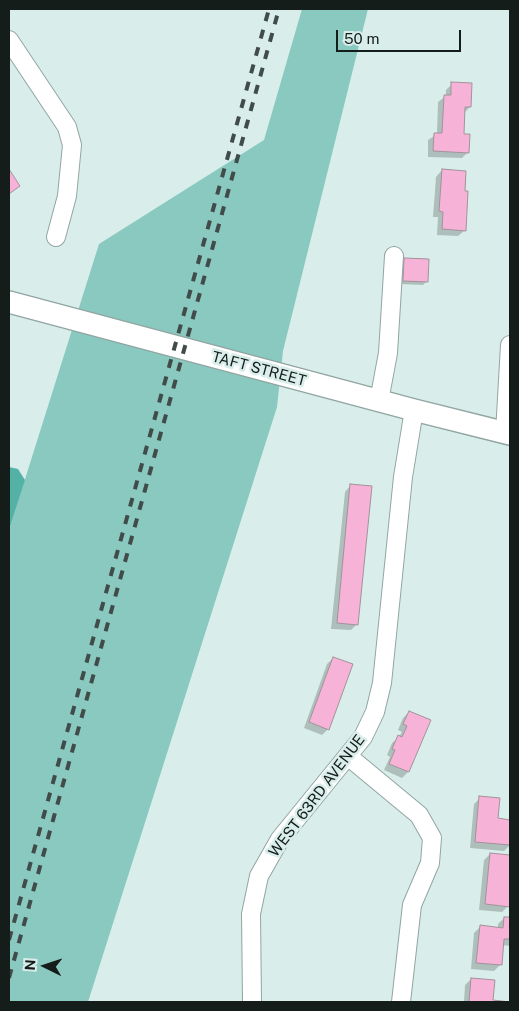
<!DOCTYPE html>
<html>
<head>
<meta charset="utf-8">
<style>
	body { margin:0 }
	#map { position:relative; width:519px; height:1011px; overflow:hidden; background:#d9eeea; font-family:"Public Sans",sans-serif }
	canvas { display:block }
	.frame { position:absolute; inset:0; border:10px solid #151d1b; pointer-events:none }
	.north { position:absolute; left:20px; top:941px; width:50px; height:50px; -webkit-text-stroke:4px #d9eeea; paint-order:stroke; rotate:274deg; font-size:14px; font-weight:700; line-height:20px; text-align:center; color:#151d1b }
	.north::after { content:''; display:block; margin:auto; width:18px; height:22px; background:#151d1b; clip-path:polygon(50% 0,100% 100%,50% 72%,0 100%) }
	.scale { position:absolute; left:336px; top:30px; width:125px; height:22px; box-sizing:border-box; border:2px solid #151d1b; border-top:0; padding-left:6px; font-size:15px; line-height:18px; white-space:nowrap; color:#151d1b; -webkit-text-stroke:4px #d9eeea; paint-order:stroke }
</style>
</head>
<body>
<div id="map">
<canvas width="519" height="1011"></canvas>
<div class="frame"></div>
<div class="north">N</div>
<div class="scale">50 m</div>
</div>
<script>
const g = document.querySelector('canvas').getContext('2d');
g.lineJoin = 'round';
function paint(path, color) { g.fillStyle = color; g.fill(path, 'evenodd'); }
const poly = rows => new Path2D(rows.map(r => 'M' + r).join(''));
function strokePath(path, color, width, dash) { g.strokeStyle = color; g.lineWidth = width; g.lineCap = dash ? 'butt' : 'round'; g.setLineDash(dash || []); g.stroke(path); }
function drawText(font, color, halo, rows, align = 'center') {
  g.font = font + ' "Public Sans",sans-serif'; g.lineWidth = 5; g.setLineDash([]); g.textBaseline = 'middle'; g.strokeStyle = halo; g.fillStyle = color; for (const [text, x, y, turn = 0] of rows) {
    g.save(); g.translate(x, y); g.rotate((+turn || 0) * Math.PI / 180); g.textAlign = isNaN(turn) ? turn : align; if (halo) g.strokeText(text, 0, 0); g.fillText(text, 0, 0); g.restore();
  }
}
paint(poly([
	[302,9,368,9,283,351,277,407,88,1002,9,1002,9,530,99,244,264,140]
]), '#89c9c0');
paint(poly([
	[9,467,18,469,25,480,9,530]
]), '#54b1a5');
paint(poly([
	[452,84,470,107,463,114,462,135,468,152,462,158,428,157,428,140,437,134,438,102,446,96,446,90],
	[442,170,465,230,458,236,437,235,438,217,433,217,436,177],
	[404,260,427,281,423,285,400,284,400,264],
	[351,485,357,624,351,630,331,629,345,492],
	[333,658,328,729,322,735,304,728,327,664],
	[409,712,429,720,408,772,402,778,384,770,390,757,387,755,392,743,399,737,402,732,398,730,403,718],
	[480,798,496,820,510,821,510,845,504,851,470,848,474,804],
	[490,854,510,856,508,906,502,912,479,910,484,860],
	[504,918,510,919,510,946,502,945,500,965,494,971,471,969,474,933,480,927,498,928,498,924],
	[471,979,492,1001,502,1002,464,1002,465,985]
]), '#0003');
const building = poly([
	[451,82,472,83,471,107,465,107,464,134,470,134,469,153,433,151,434,133,442,133,444,95,451,95,451,82],
	[9,169,20,186,9,194,9,169],
	[442,169,466,171,465,191,468,191,466,231,442,229,443,212,439,211,442,169],
	[404,258,429,259,428,282,403,281,404,258],
	[350,484,372,486,358,625,337,623,350,484],
	[333,657,353,664,329,730,309,722,333,657],
	[409,711,431,720,409,772,389,764,395,750,392,749,398,735,402,737,407,726,403,724,409,711],
	[479,796,500,798,498,818,510,820,510,845,475,842,479,796],
	[490,853,510,855,510,907,485,904,490,853],
	[504,917,510,917,510,939,504,939,502,965,476,963,480,925,503,928,504,917],
	[471,978,495,980,493,1000,510,1002,469,1002,471,978]
]);
paint(building, '#f6b3d7');
strokePath(building, '#a2929a', 1);
const minor = poly([
	[9,40,67,127,72,145,67,196,56,237],
	[379,401,388,353,394,256],
	[505,433,510,345],
	[349,757,419,815,432,838,430,863,412,905,401,1002],
	[252,1002,251,914,259,876,280,839,363,737,375,712,382,683,403,477,414,410]
]);
const major = poly([
	[9,302,414,410,510,434]
]);
strokePath(minor, '#91a5a2', 20);
strokePath(major, '#91a5a2', 24);
strokePath(minor, '#fff', 18);
strokePath(major, '#fff', 21);
strokePath(poly([
	[9,940,269,9],
	[9,978,279,9]
]), '#414c4a', 4, [9, 9]);
drawText('15px', '#151d1b', '#d9eeea', [
	["TAFT STREET",259,369,15],
	["WEST 63RD AVENUE",317,796,-53]
]);
</script>
</body>
</html>
